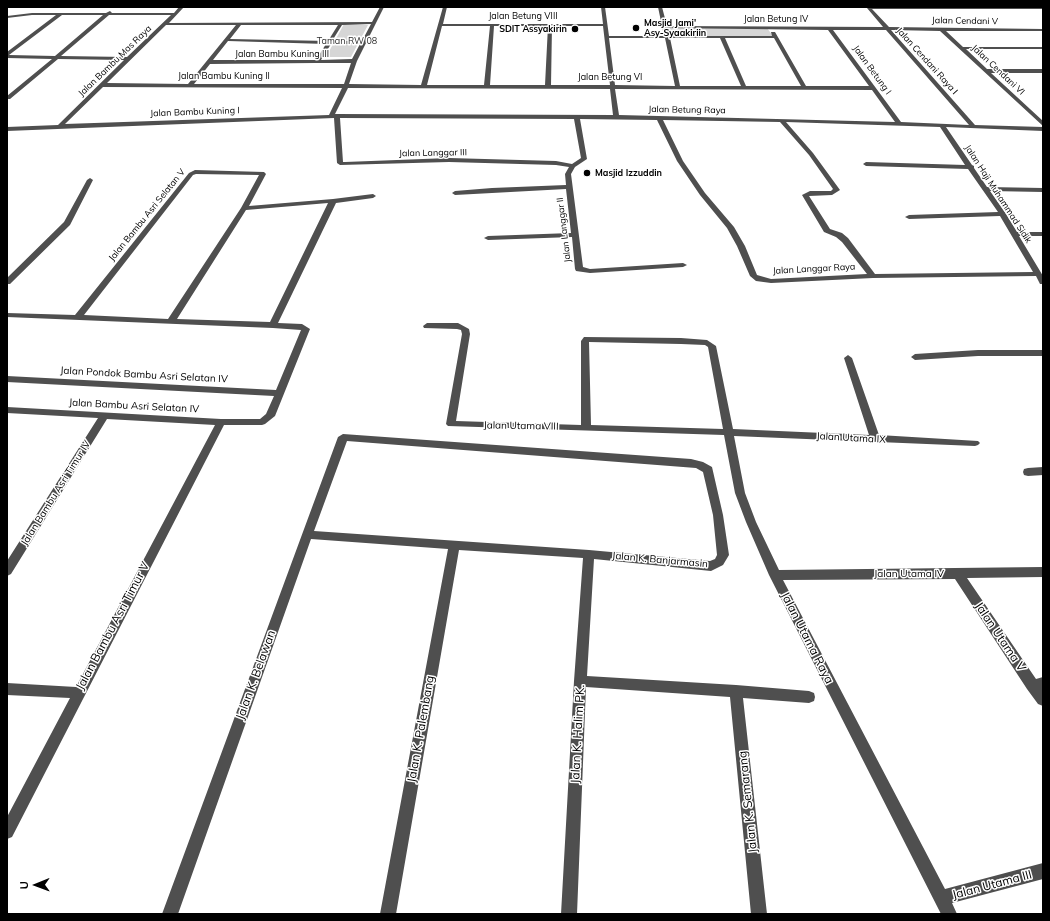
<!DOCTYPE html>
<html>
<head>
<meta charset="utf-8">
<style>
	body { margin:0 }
	#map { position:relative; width:1050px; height:921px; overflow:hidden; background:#fff; font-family:Mulish,sans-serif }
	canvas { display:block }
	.frame { position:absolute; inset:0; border:8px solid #000; pointer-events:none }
	.north { position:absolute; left:16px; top:865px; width:40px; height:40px; -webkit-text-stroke:3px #fff; paint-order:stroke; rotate:269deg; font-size:11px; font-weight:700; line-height:16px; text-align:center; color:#000 }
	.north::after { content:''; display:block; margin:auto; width:14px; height:18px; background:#000; clip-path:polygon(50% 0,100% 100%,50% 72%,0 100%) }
</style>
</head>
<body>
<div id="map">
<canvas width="1050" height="921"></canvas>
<div class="frame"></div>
<div class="north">U</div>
</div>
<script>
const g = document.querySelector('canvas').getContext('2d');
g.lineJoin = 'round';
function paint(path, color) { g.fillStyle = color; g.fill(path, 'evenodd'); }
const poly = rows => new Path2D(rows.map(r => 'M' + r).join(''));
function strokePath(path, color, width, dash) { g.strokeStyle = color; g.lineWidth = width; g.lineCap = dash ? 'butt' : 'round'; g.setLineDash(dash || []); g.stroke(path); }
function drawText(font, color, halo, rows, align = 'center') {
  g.font = font + ' Mulish,sans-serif'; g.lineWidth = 3; g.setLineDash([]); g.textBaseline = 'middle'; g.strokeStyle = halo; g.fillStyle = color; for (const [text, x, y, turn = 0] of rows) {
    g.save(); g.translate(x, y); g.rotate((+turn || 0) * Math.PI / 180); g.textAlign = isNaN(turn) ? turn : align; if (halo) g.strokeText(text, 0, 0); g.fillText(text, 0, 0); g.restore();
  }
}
paint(poly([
	[344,24,368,25,351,57,326,57],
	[669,27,767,28,773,36,673,36]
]), '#d6d6d6');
paint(poly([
	[179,7,184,7,169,23,372,22,380,7,384,7,357,61,349,84,421,85,443,7,447,7,443,24,603,24,601,7,605,7,609,36,664,36,658,7,662,7,667,26,883,27,867,8,839,8,837,7,1043,7,1043,9,872,9,889,27,1043,29,1043,31,946,31,963,47,1043,47,1043,49,966,49,987,69,1043,69,1043,73,991,73,1043,121,1043,126,940,31,891,30,975,125,1043,127,1043,131,946,127,972,165,974,166,974,168,987,187,1043,188,1043,192,990,191,1006,214,1017,232,1043,232,1043,236,1019,236,1043,276,1043,284,1040,284,1036,276,873,278,771,283,756,281,750,276,737,246,727,228,700,195,677,161,657,120,580,119,587,159,575,167,571,174,583,267,590,269,683,263,687,265,683,267,590,273,576,271,575,269,572,237,488,240,484,238,488,236,571,233,566,189,455,195,452,193,455,191,492,188,566,185,565,174,569,167,556,165,449,162,340,165,337,163,334,118,7,131,7,127,58,125,124,60,58,59,10,99,7,99,7,96,52,59,7,58,7,52,56,15,32,15,7,18,7,16,32,13,106,13,110,11,112,13,174,13,179,7],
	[62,15,103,15,55,56,9,55,62,15],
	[109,15,171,15,127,57,61,56,109,15],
	[371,24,362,41,332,41,342,25,371,24],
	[166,25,236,25,188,84,107,83,166,25],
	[241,25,338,25,328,41,230,39,241,25],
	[442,26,490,26,484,85,427,85,442,26],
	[494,26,548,26,545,85,490,85,494,26],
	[552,26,603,26,610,85,551,85,552,26],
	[667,28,828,30,869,86,806,86,775,32,771,32,772,36,669,36,667,28],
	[833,30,886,30,969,125,901,122,833,30],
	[609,38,665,38,675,86,615,85,609,38],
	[670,38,720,38,741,86,680,86,670,38],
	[725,38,774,38,801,86,746,86,725,38],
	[228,41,326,44,316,60,213,60,228,41],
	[331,44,360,44,352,59,321,60,331,44],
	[315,63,351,63,344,84,194,84,210,64,315,63],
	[103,87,342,88,329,115,65,124,103,87],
	[348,88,610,89,613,115,335,114,348,88],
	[615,89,872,90,895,122,619,115,615,89],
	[340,118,574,119,581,158,572,164,556,161,449,158,345,162,343,162,340,118],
	[663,120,780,122,809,155,833,189,831,191,810,191,802,195,824,232,836,237,842,242,867,274,771,279,757,275,745,246,734,227,705,193,683,161,663,120],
	[786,122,940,127,965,165,866,162,863,164,866,166,968,169,998,212,909,215,905,217,909,219,1000,216,1033,272,875,274,848,238,842,233,830,229,809,196,832,195,840,190,813,153,786,122],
	[195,170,264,172,266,174,249,206,333,199,373,194,376,196,373,198,336,203,278,323,302,324,310,329,275,416,265,424,262,425,224,425,12,837,7,839,7,817,70,698,7,695,7,683,76,687,215,425,107,419,11,574,7,576,7,561,98,418,7,413,7,407,221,419,260,419,266,414,274,396,7,382,7,376,276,390,301,330,273,328,7,317,7,313,75,315,189,173,195,170],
	[196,174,259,175,241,208,168,319,84,315,193,175,196,174],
	[328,203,270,322,177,319,246,210,328,203],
	[90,178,93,180,70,225,10,284,7,284,7,278,64,222,87,180,90,178],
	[427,323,458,323,469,329,470,334,456,421,581,425,581,341,584,337,681,338,707,340,716,346,733,429,869,435,844,358,848,355,852,358,879,435,978,441,980,443,978,445,975,446,734,436,745,493,756,522,779,570,1043,567,1043,577,967,578,1036,679,1043,677,1043,706,1038,704,1027,689,955,579,783,580,945,889,1043,863,1043,879,952,903,957,914,941,914,769,575,746,522,735,493,724,435,448,426,446,424,462,334,461,330,457,329,424,328,423,326,427,323],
	[589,342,681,344,705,345,708,347,723,429,591,425,589,342],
	[978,350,1043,350,1043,356,978,356,915,360,911,357,915,354,978,350],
	[343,434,691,459,703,462,712,467,723,515,729,555,723,565,711,571,594,559,587,676,736,685,809,691,814,693,815,697,814,701,809,703,743,698,767,914,751,914,730,697,586,687,577,914,561,914,574,681,583,558,459,550,396,914,380,914,448,549,311,539,178,914,162,914,338,437,343,434],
	[347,441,696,468,703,472,713,515,717,555,715,559,710,561,589,550,314,531,347,441],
	[1043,467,1043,475,1028,476,1024,475,1023,472,1024,469,1028,468,1043,467]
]), '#4f4f4f');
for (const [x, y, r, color] of [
	[636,28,4,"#000"],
	[575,29,4,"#000"],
	[587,173,4,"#000"]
]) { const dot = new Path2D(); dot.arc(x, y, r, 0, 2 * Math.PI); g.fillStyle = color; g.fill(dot); strokePath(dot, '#fff', 1.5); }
drawText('9px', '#000', '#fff', [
	["Jalan Betung VIII",523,16],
	["Jalan Betung IV",776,19],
	["Jalan Cendani V",965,21,1],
	["Jalan Bambu Kuning III",282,54],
	["Jalan Bambu Mas Raya",115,61,-44],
	["Jalan Cendani Raya I",927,61,48],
	["Jalan Betung I",872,70,54],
	["Jalan Cendani VI",998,70,43],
	["Jalan Bambu Kuning II",224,76],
	["Jalan Betung VI",610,77],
	["Jalan Betung Raya",687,110,1],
	["Jalan Bambu Kuning I",195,112,-2],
	["Jalan Langgar III",433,153,-1],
	["Jalan Haji Muhammad Sidik",998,194,57],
	["Jalan Bambu Asri Selatan V",147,215,-51],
	["Jalan Langgar II",564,230,-97],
	["Jalan Langgar Raya",814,269,-3]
]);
drawText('bold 9px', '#000', '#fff', [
	["Masjid Jami'",644,23],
	["Asy-Syaakiriin",644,33],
	["SDIT Assyakirin",567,29,"right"],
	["Masjid Izzuddin",595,173]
], 'left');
drawText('9px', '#2d2d2d', '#fff', [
	["Taman RW 08",347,41]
]);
drawText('10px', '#000', '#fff', [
	["Jalan Pondok Bambu Asri Selatan IV",144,375,3],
	["Jalan Bambu Asri Selatan IV",134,406,3],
	["Jalan Utama VIII",521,426,1],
	["Jalan Utama IX",851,438,3],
	["Jalan Bambu Asri Timur IV",56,493,-58],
	["Jalan K. Banjarmasin",660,560,5],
	["Jalan Utama IV",909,574]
]);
drawText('12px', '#000', '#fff', [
	["Jalan Bambu Asri Timur V",113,626,-62],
	["Jalan Utama V",1000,637,56],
	["Jalan Utama Raya",807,638,63],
	["Jalan K. Belawan",256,675,-70],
	["Jalan K. Palembang",421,729,-80],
	["Jalan K. Halim PK.",578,734,-87],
	["Jalan K. Semarang",748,802,-96],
	["Jalan Utama III",992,885,-15]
]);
</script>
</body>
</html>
